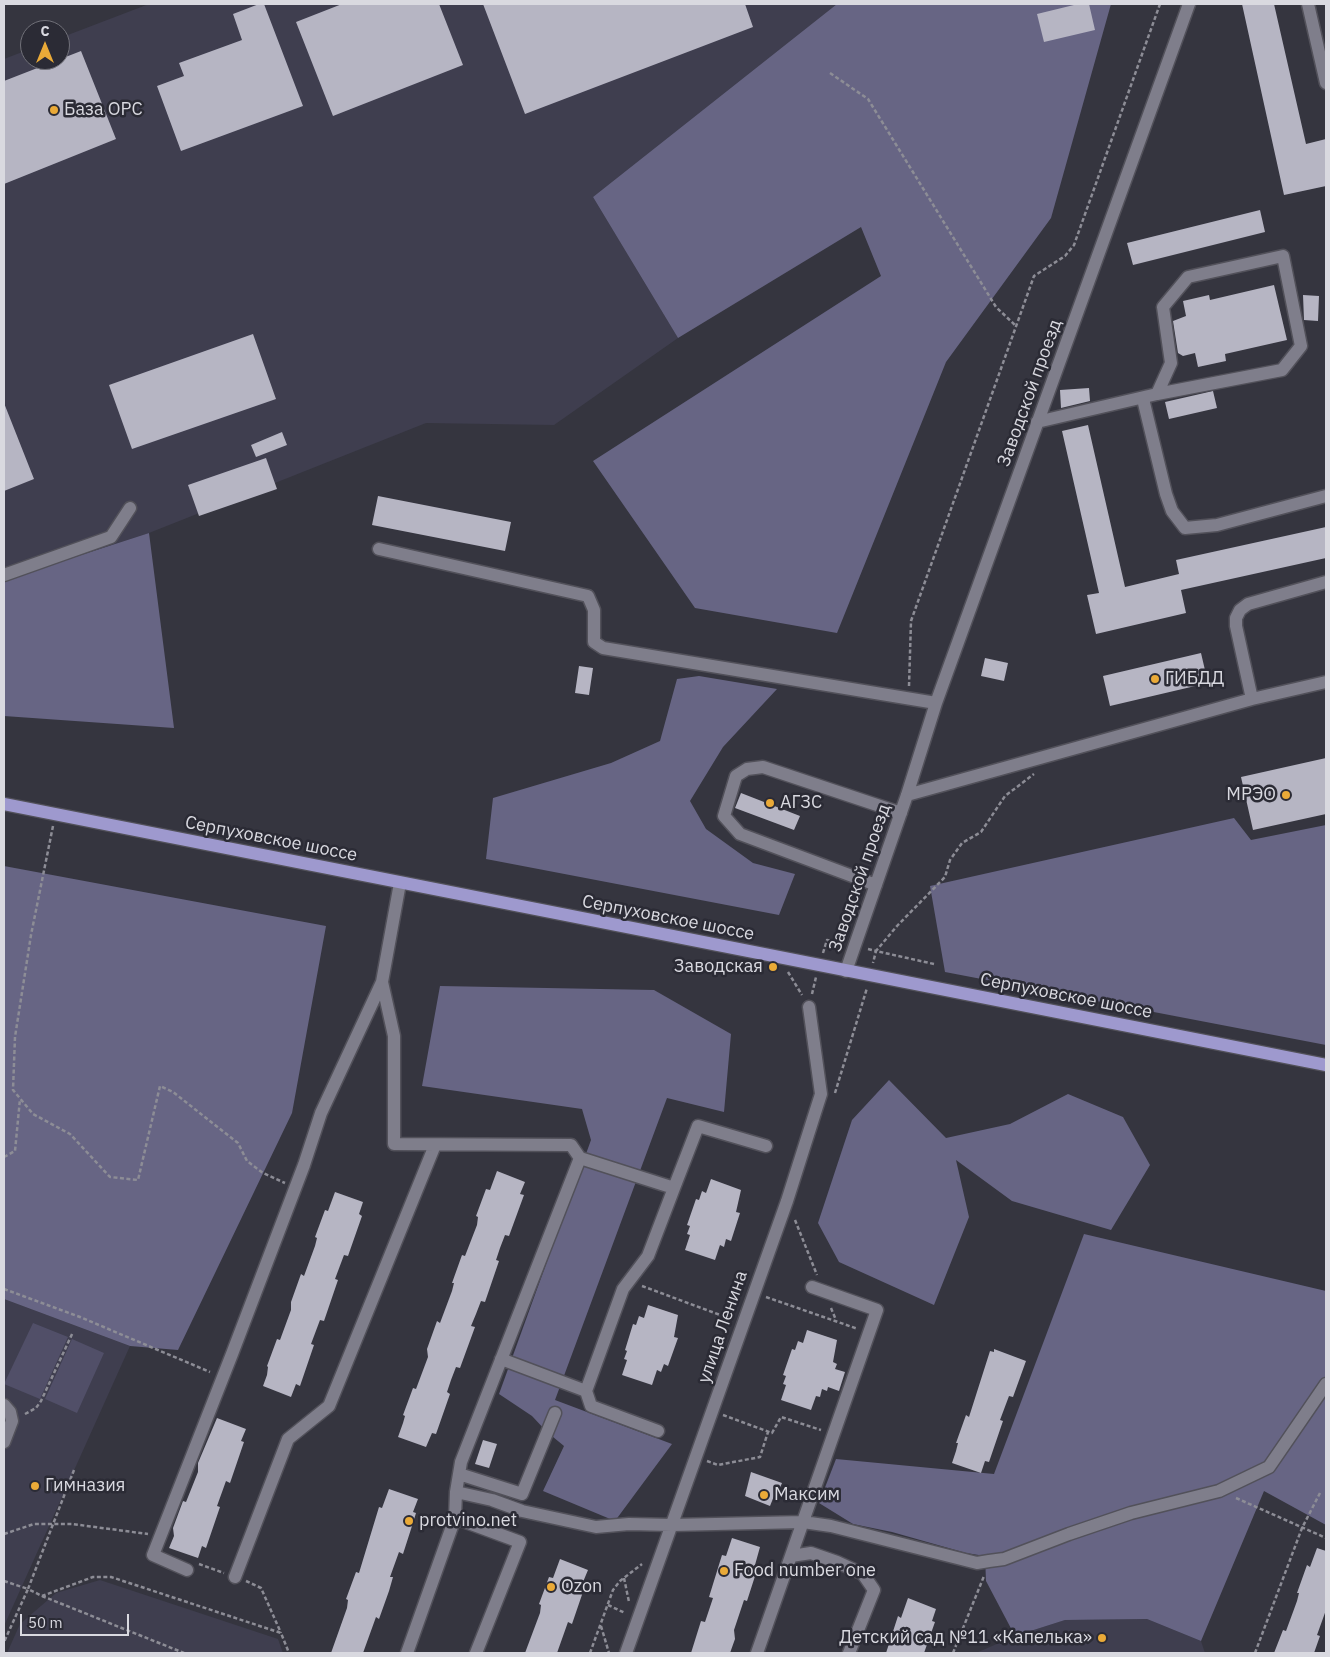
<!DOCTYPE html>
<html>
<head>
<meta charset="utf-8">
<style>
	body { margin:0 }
	#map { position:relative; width:1330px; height:1657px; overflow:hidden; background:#35353f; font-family:"IBM Plex Sans",sans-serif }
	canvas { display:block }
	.frame { position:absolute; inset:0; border:5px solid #d9d9e0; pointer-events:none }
	.north { position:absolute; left:20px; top:20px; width:50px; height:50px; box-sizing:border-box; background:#2b2b35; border:1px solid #717179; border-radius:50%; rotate:0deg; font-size:14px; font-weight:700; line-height:20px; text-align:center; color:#d9d9e0 }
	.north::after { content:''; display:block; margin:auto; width:18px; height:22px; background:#eaaa38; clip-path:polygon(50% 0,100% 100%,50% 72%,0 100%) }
	.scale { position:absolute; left:20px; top:1614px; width:109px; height:22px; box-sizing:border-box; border:2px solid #d9d9e0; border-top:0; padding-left:6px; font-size:15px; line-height:18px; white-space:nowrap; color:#d9d9e0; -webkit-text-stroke:4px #2b2b35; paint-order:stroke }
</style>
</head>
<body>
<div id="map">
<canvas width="1330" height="1657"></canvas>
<div class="frame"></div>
<div class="north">С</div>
<div class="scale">50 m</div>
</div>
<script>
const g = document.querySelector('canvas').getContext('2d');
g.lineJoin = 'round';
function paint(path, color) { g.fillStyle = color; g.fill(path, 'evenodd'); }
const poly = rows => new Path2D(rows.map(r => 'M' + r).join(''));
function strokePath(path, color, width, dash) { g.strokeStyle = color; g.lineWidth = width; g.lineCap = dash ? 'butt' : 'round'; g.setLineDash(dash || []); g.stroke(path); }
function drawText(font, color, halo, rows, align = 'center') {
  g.font = font + ' "IBM Plex Sans",sans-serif'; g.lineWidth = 5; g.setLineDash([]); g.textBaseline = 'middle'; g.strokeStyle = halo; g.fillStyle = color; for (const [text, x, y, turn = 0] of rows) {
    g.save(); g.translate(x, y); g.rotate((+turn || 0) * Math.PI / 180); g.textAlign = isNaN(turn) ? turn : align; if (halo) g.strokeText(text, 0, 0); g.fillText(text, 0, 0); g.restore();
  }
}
paint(poly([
	[149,4,837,4,593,197,678,338,554,425,426,423,149,533,4,580,4,59,30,49,30,60,60,60,60,38],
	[4,1299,130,1346,4,1626],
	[100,1580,278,1639,283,1653,7,1653,20,1624,56,1593],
	[1147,1619,1201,1641,1205,1653,976,1653,1015,1636,1065,1620]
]), '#3f3e4f');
paint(poly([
	[33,1323,68,1337,40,1399,4,1384],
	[72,1339,104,1353,77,1413,45,1399]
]), '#514f68');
paint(poly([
	[837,4,1111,4,1051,218,946,362,837,633,695,608,593,461,881,276,861,227,678,338,593,197],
	[149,533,174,728,4,716,4,580],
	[699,676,777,689,723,747,690,801,706,829,753,863,795,874,779,915,486,859,493,798,611,763,660,741,677,679],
	[1234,818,1251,840,1326,825,1326,1045,945,972,930,886],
	[4,866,326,926,292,1113,178,1350,130,1346,4,1299],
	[440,986,654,990,731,1034,724,1112,667,1098,555,1400,672,1444,615,1521,543,1491,564,1446,547,1432,532,1416,499,1394,591,1140,582,1109,422,1086],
	[889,1080,946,1138,1010,1124,1068,1094,1123,1117,1150,1165,1111,1230,1012,1201,956,1160,969,1217,934,1305,839,1262,818,1223,852,1120],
	[1084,1234,1326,1291,1326,1525,1264,1491,1201,1641,1147,1619,1065,1620,1015,1636,986,1581,985,1556,966,1553,892,1532,853,1524,819,1503,836,1459,994,1474]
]), '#676584');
paint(poly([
	[259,4,264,4,303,106,181,151,157,86,184,76,179,63,242,40,233,14],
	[342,4,439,4,463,65,333,116,296,22],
	[483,4,745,4,753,27,525,114],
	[1078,4,1089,4,1095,30,1044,42,1037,14],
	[1242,4,1274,4,1306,144,1326,139,1326,186,1284,195],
	[81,51,116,139,4,184,4,81],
	[1260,210,1265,232,1133,265,1127,243],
	[1274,285,1287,340,1225,354,1226,361,1198,367,1195,353,1183,356,1178,353,1173,321,1186,316,1183,301,1209,295,1210,300],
	[1303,295,1319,296,1318,321,1304,320],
	[253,334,276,399,132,449,109,385],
	[1089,388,1090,401,1061,408,1060,390],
	[1213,391,1217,408,1169,419,1165,402],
	[4,403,34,479,4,491],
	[1088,425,1125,587,1179,574,1176,560,1326,527,1326,558,1181,590,1186,613,1096,634,1087,595,1099,593,1062,431],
	[282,432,287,445,256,457,251,445],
	[266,458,277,489,199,516,188,485],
	[378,496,511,522,505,551,372,525],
	[1201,653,1208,683,1110,706,1103,676],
	[985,658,1008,663,1004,681,981,676],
	[579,666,593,668,589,695,575,693],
	[1326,758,1326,814,1253,830,1241,777],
	[741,793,800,816,794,830,735,808],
	[497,1171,525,1182,520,1194,524,1195,509,1236,505,1235,500,1248,496,1260,499,1261,485,1302,481,1301,476,1314,471,1326,475,1327,460,1368,456,1367,451,1380,447,1392,450,1394,436,1434,432,1433,426,1447,398,1437,403,1423,405,1416,403,1415,413,1388,416,1389,428,1357,427,1349,437,1321,440,1323,452,1291,454,1283,452,1283,462,1255,465,1256,477,1225,478,1217,476,1216,486,1189,490,1190],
	[711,1179,741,1190,736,1212,740,1213,731,1241,726,1239,724,1247,720,1245,715,1260,685,1250,690,1235,687,1234,690,1226,687,1225,696,1199,699,1200,702,1191,706,1193],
	[335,1192,363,1202,359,1214,362,1216,348,1256,344,1255,335,1279,338,1280,324,1321,320,1320,311,1344,314,1345,300,1386,296,1384,291,1397,263,1386,267,1375,268,1367,267,1366,277,1339,280,1340,291,1310,291,1302,301,1274,304,1276,315,1246,317,1238,315,1237,325,1210,328,1211],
	[648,1305,678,1315,674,1337,678,1338,668,1366,664,1364,661,1372,657,1370,652,1385,622,1375,627,1360,624,1359,627,1351,625,1350,633,1324,636,1325,639,1316,644,1318],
	[807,1330,837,1340,833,1362,837,1364,835,1369,845,1372,839,1391,828,1387,827,1391,822,1389,820,1397,816,1396,811,1410,781,1400,786,1385,783,1384,786,1376,783,1375,792,1349,795,1350,798,1341,803,1343],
	[994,1349,1026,1361,1013,1397,1009,1396,1000,1420,1003,1421,989,1462,985,1461,981,1473,952,1463,956,1451,958,1443,956,1443,966,1415,969,1417,990,1351,994,1352],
	[217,1418,246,1429,241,1441,244,1442,230,1483,226,1481,217,1506,220,1507,206,1548,202,1546,198,1558,169,1548,174,1536,173,1528,183,1501,186,1502,198,1472,198,1463],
	[483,1440,497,1444,489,1468,475,1464],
	[751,1472,782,1483,776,1497,774,1496,770,1506,745,1496],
	[389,1489,418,1499,413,1512,416,1513,412,1526,403,1554,399,1552,390,1577,393,1577,389,1591,379,1619,376,1617,363,1653,331,1653,347,1608,348,1600,346,1599,356,1572,359,1573,379,1507,382,1508],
	[732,1538,760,1547,755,1565,754,1573,756,1573,747,1601,744,1600,734,1630,735,1639,730,1653,691,1653,701,1621,705,1622,713,1598,709,1597,722,1555,726,1556],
	[1317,1548,1326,1551,1326,1610,1317,1635,1320,1636,1314,1653,1274,1653,1283,1630,1286,1631,1293,1612,1297,1601,1299,1593,1297,1593,1307,1565,1310,1567],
	[560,1559,588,1570,583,1582,586,1583,572,1624,568,1622,557,1653,525,1653,540,1613,541,1605,539,1604,549,1577,553,1578],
	[908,1598,936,1609,932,1621,935,1622,924,1653,886,1653,898,1616,901,1618]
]), '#b6b5c3');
const minor = poly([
	[1308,4,1326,83],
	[1143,399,1166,494,1172,511,1185,528,1217,525,1326,496],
	[1037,422,1157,394,1171,363,1163,307,1188,277,1283,256,1301,346,1282,370,1157,394],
	[379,549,588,596,594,610,594,642,603,648,936,703],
	[4,575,111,537,130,508],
	[1252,699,1236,626,1236,618,1240,610,1248,604,1326,582],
	[907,795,1252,699,1326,682],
	[400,883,382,982,394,1036,394,1144,571,1145,580,1158,461,1462,456,1492,455,1518,520,1542,476,1653],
	[876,885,740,834,724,816,736,776,747,769,763,767,901,813],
	[846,971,907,795,936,703,1189,4],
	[674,1188,698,1126,766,1146],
	[501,1359,586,1391,623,1289,648,1256,674,1188,580,1158],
	[586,1391,591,1406,658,1431],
	[4,1405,10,1412,12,1421,4,1442],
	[459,1474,522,1494,555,1413],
	[456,1492,492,1500,522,1511,596,1527,629,1524,672,1525,803,1522,831,1526,977,1563,989,1561,1004,1559,1069,1534,1131,1513,1219,1491,1269,1467,1326,1384],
	[791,1556,811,1553,837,1562,863,1574,874,1590,849,1653],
	[187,1570,153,1555,232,1354,304,1165,321,1113,382,982],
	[235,1577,288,1439,329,1406,435,1145],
	[407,1653,455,1518],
	[626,1653,787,1201,821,1094,809,1007],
	[757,1653,877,1310,812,1287]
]);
const major = poly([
	[4,804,1326,1065]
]);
strokePath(minor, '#52515a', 15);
strokePath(major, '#52515a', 15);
strokePath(poly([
	[830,73,868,99,996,307,1016,326],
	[909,686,911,621,1034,276,1065,256,1074,245,1160,4],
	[53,826,31,935,15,1037,13,1090,33,1114,70,1134,110,1177,138,1180,160,1086,173,1092,238,1143,247,1161,263,1173,285,1183],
	[868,949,876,951,873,963],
	[823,953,827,940,843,943],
	[934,964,876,951,897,926,945,877,950,860,962,843,981,832,1005,796,1034,774],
	[788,972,802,995],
	[812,994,816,977],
	[835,1093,867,988],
	[4,1157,15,1151,20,1099],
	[795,1220,817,1275],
	[642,1286,731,1319],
	[4,1289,80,1317,210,1372],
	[766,1297,858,1329],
	[831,1308,836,1320],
	[25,1414,36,1408,41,1401,73,1332],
	[723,1415,772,1433,781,1417,821,1430],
	[707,1461,718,1465,760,1457,768,1432],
	[74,1470,28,1589,42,1596,93,1577,111,1577,281,1633,289,1653],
	[1236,1498,1326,1538],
	[4,1534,34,1524,72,1524,148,1534],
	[199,1564,224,1573],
	[624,1578,629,1602],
	[4,1581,28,1589,4,1642],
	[246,1581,261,1588,281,1633],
	[42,1596,184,1653],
	[608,1605,625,1613],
	[601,1626,609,1653],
	[590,1653,613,1590,620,1581,642,1564],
	[953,1653,984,1576],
	[1255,1653,1302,1528,1320,1493]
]), '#8d8d96', 2.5, [4, 2.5]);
strokePath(minor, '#7f7e8b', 12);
strokePath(major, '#9e99ce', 12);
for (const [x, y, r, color] of [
	[54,110,5,"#eaaa38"],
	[1155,679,5,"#eaaa38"],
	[1286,795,5,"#eaaa38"],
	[770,803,5,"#eaaa38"],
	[773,967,5,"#eaaa38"],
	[35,1486,5,"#eaaa38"],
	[764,1495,5,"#eaaa38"],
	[409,1521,5,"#eaaa38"],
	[724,1571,5,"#eaaa38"],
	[551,1587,5,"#eaaa38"],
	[1102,1638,5,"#eaaa38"]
]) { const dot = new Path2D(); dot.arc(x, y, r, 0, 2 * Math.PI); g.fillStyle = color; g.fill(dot); strokePath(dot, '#2b2b35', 2); }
drawText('18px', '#d9d9e0', '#2b2b35', [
	["База ОРС",64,110],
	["ГИБДД",1165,679],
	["МРЭО",1276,795,"right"],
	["АГЗС",780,803],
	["Заводская",763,967,"right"],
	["Гимназия",45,1486],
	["Максим",774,1495],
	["protvino.net",419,1521],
	["Food number one",734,1571],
	["Ozon",561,1587],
	["Детский сад №11 «Капелька»",1092,1638,"right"]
], 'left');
drawText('18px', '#d9d9e0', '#2b2b35', [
	["Заводской проезд",1030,393,-70],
	["Серпуховское шоссе",271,839,11],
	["Заводской проезд",860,878,-71],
	["Серпуховское шоссе",668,918,11],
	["Серпуховское шоссе",1066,996,11],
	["улица Ленина",723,1327,-71]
]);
</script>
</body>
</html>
